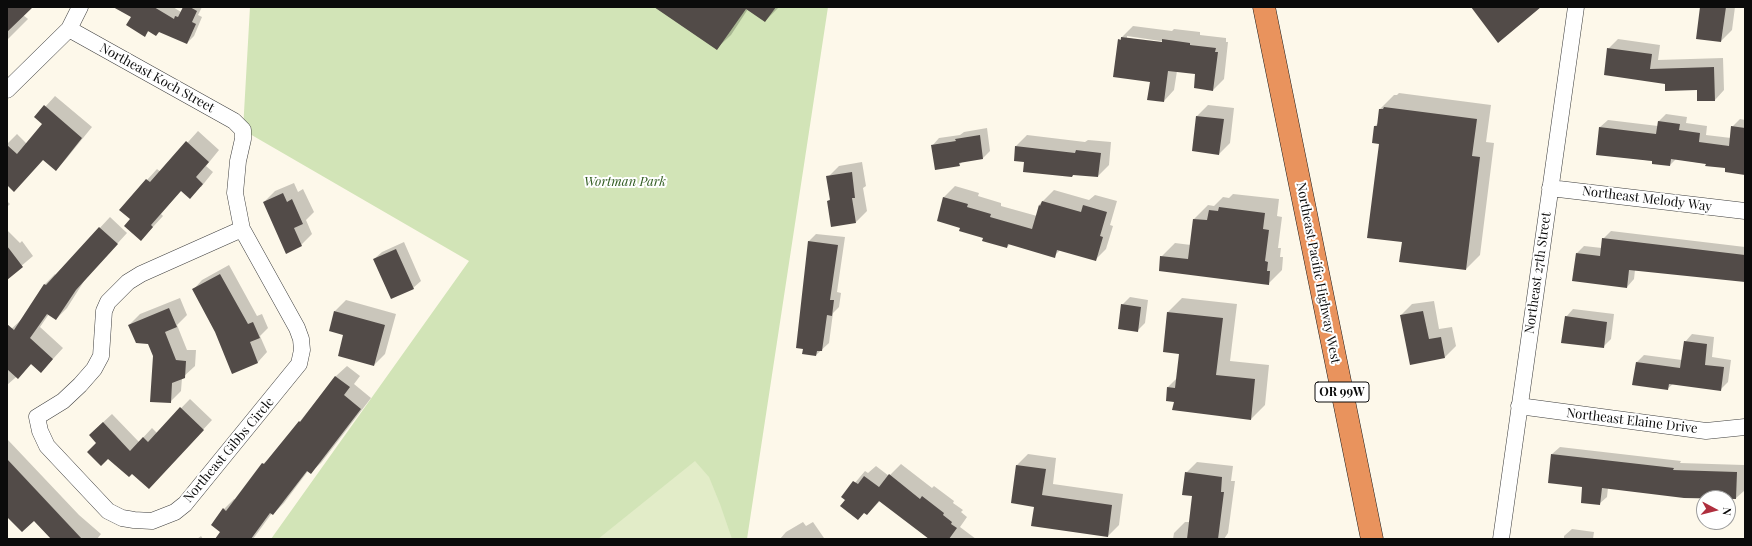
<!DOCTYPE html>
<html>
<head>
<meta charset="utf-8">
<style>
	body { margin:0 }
	#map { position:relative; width:1752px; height:546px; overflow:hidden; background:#fdf8ea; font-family:"Playfair Display",serif }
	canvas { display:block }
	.frame { position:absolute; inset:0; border:8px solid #0b0b0b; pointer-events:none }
	.north { position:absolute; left:1696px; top:490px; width:40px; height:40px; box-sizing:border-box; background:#fff; border:1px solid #9d9d9d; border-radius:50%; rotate:97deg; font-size:11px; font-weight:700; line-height:16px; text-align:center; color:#0b0b0b }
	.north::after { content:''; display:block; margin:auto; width:14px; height:18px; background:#af2f3e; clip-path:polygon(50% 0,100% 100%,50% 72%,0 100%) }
</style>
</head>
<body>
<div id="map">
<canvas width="1752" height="546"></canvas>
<div class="frame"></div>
<div class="north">N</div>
</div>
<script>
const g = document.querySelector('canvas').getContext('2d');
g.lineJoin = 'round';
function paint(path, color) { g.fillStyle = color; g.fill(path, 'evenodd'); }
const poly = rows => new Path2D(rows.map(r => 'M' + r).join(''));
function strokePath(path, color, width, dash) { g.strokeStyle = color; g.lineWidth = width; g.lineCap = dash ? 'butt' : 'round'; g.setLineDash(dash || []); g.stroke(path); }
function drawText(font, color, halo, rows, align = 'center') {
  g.font = font + ' "Playfair Display",serif'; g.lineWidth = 4; g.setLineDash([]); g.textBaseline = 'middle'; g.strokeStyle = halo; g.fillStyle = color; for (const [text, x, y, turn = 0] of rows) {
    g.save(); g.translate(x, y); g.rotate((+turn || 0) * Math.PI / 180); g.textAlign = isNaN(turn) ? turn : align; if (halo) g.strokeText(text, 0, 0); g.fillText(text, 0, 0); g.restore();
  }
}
paint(poly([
	[250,7,828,7,747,539,271,539,469,261,243,130]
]), '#d2e4b7');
paint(poly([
	[695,461,709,477,720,504,732,539,598,539]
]), '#e2ecc8');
paint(poly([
	[7,7,31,7,23,15,28,19,7,40],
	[129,7,173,7,181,12,184,7,202,7,198,15,202,17,194,36,187,43,160,31,149,31,145,35,132,17],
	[671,7,779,7,765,21,748,9,731,35,716,49],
	[1701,7,1735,7,1732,30,1721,41],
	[1133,26,1172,31,1174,29,1200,32,1200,35,1226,38,1226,42,1228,42,1224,79,1213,90,1197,73,1177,71,1174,90,1164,101,1151,81,1119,40],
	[1127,36,1167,42,1167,44,1127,38],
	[1618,39,1660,45,1658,60,1723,58,1724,90,1715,100,1698,89,1666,83,1608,49],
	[1399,93,1491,105,1486,142,1494,143,1480,255,1466,269,1403,241,1375,126,1378,123,1380,109,1394,95,1397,95],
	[55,96,92,127,66,159,56,170,43,159,7,184,7,144,17,134,27,144,44,124,36,117],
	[1208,105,1234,108,1230,143,1219,154,1197,116],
	[1666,114,1687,117,1686,123,1707,126,1706,135,1731,138,1732,127,1740,119,1745,120,1745,174,1726,167,1676,159,1670,165,1653,161,1597,154,1600,127,1608,120,1658,126,1659,121],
	[987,128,990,151,983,158,963,161,959,165,932,146,939,138,960,135,964,132],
	[198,131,219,150,206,166,213,172,201,187,181,190,161,214,163,216,141,240,131,219,147,180,157,169,161,172],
	[1027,135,1085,142,1088,140,1111,142,1109,165,1098,176,1075,174,1072,176,1026,161,1016,146],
	[862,162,866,186,863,188,867,211,856,222,828,201,831,198,828,177,839,166],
	[294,183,298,192,303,189,314,212,306,220,312,234,301,245,264,202,275,191],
	[955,186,979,193,978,196,1001,203,1001,206,1037,216,1039,205,1054,190,1089,200,1095,195,1117,201,1110,225,1113,226,1106,249,1095,260,1060,250,1054,256,1010,244,1007,247,962,227,938,220,944,197],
	[1233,194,1279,199,1277,216,1282,217,1278,248,1281,248,1280,257,1283,257,1282,270,1268,284,1161,257,1175,243,1191,245,1194,219,1208,205,1214,206,1223,197,1229,198],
	[7,201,10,204,7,207],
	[110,217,127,233,86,278,67,308,56,319,49,314,40,327,63,348,41,372,31,364,7,385,7,333,23,318,45,284,55,274,56,275],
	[7,230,20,243,22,241,33,256,7,278],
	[1611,231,1745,247,1745,281,1635,270,1634,279,1627,287,1574,280,1577,253,1584,246,1602,248,1603,239],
	[816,234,845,237,837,292,841,293,839,307,833,313,829,343,816,355,809,241],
	[404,242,421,281,413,288,374,259,382,252],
	[229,265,257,316,262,314,268,328,260,336,267,352,258,362,233,372,216,332,193,290,202,280],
	[1130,297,1148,300,1145,323,1137,331,1122,305],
	[180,298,187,315,177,325,187,350,196,350,195,366,182,378,181,391,170,402,149,343,129,325,140,314],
	[1182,298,1237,304,1230,361,1269,365,1265,405,1251,419,1175,401,1168,387,1177,378,1180,353,1168,312],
	[346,300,396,314,385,354,374,365,345,334,335,311],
	[1434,301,1439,329,1452,327,1456,346,1445,357,1411,364,1401,315,1412,304],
	[1573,309,1614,314,1611,339,1603,347,1566,317],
	[1692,334,1714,337,1712,357,1731,360,1728,382,1720,390,1673,384,1667,389,1634,384,1637,362,1644,355,1682,360,1685,342],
	[347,366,360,376,354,384,371,398,321,463,310,473,308,471,284,503,273,514,272,513,253,539,216,539,222,532,224,509,234,499,236,500,263,464,274,454,336,376],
	[190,399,212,420,149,488,98,443,99,426,112,414,139,442,152,428,157,433],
	[8,440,79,515,101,534,97,539,52,539,34,519,7,516],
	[1560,447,1681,461,1680,463,1744,465,1744,491,1736,498,1684,497,1608,488,1607,497,1599,504,1552,454],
	[1028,454,1056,458,1053,484,1123,494,1119,525,1108,536,1035,506,1012,502,1017,465],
	[1197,462,1233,466,1231,481,1235,481,1228,533,1224,539,1173,539,1174,533,1185,522,1190,522,1193,495,1186,473],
	[901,464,932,488,934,486,954,501,953,503,963,510,961,512,967,517,960,527,976,539,931,539,880,501,867,514,843,497,865,471,868,473,876,466,889,476],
	[803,522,806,526,813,522,824,538,780,539,786,532],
	[1572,529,1594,532,1593,539,1564,539,1564,536],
	[201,536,203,539,197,539]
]), '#0003');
paint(poly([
	[7,7,33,7,7,32],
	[113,7,154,7,174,19,175,16,178,17,183,7,190,7,197,11,192,22,196,24,187,44,159,32,156,36,148,31,145,37,126,25,131,17],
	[654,7,776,7,765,22,746,9,717,50],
	[1471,7,1541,7,1498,43],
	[1700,7,1726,7,1721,42,1696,39],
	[1121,37,1162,42,1162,39,1190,43,1190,45,1216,48,1215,52,1218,52,1213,91,1194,88,1195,74,1168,71,1164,102,1147,100,1150,82,1113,77,1118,39,1121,40],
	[1607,48,1652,54,1650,69,1714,67,1715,101,1697,101,1697,90,1665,91,1665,84,1604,75],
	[44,105,82,138,56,171,43,160,14,192,7,185,7,145,17,154,42,124,34,117],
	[1384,107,1477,119,1472,156,1480,157,1466,270,1399,262,1402,242,1367,238,1379,144,1372,143,1374,126,1377,126,1379,109,1383,109],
	[1196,116,1224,119,1219,155,1192,151],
	[1658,121,1680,124,1679,130,1700,133,1699,142,1729,146,1731,126,1745,128,1745,175,1725,172,1725,168,1705,166,1706,164,1671,159,1670,166,1652,164,1652,161,1596,155,1599,127,1656,134],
	[980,135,983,159,959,163,960,166,935,170,931,145,956,141,955,139],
	[186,141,209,162,196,177,203,184,190,199,181,191,151,225,153,227,141,241,124,226,130,219,119,210,146,179,150,182],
	[1015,146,1075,153,1076,150,1101,153,1098,177,1073,175,1072,177,1023,172,1024,162,1014,161],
	[852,172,855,198,852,198,856,223,831,227,827,201,830,200,826,176],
	[283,193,287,202,292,199,303,224,294,228,302,246,286,254,263,202],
	[943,197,968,204,967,207,991,214,990,217,1032,229,1039,205,1040,206,1042,201,1081,212,1083,205,1107,212,1100,236,1103,237,1096,261,1057,250,1055,258,1008,244,1007,248,982,241,983,238,959,231,960,228,937,221],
	[1219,207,1265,213,1263,229,1269,230,1265,261,1268,262,1267,271,1270,271,1269,285,1159,271,1160,256,1188,259,1193,219,1207,220,1209,210,1218,211],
	[99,227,118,244,76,290,56,320,47,314,30,338,53,359,41,373,31,364,18,379,7,369,7,324,14,330,44,284,46,285],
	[1602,238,1745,255,1745,282,1629,270,1627,288,1572,281,1576,253,1600,256],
	[808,241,838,245,830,300,834,300,832,316,827,315,822,351,817,351,816,356,802,354,803,349,796,348],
	[7,246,23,267,7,280],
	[396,249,414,289,391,299,373,259],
	[220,274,248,324,253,322,260,338,250,342,258,363,232,374,215,332,192,289],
	[1121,304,1141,307,1138,332,1118,329],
	[169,308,177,327,165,332,176,360,186,361,185,378,172,383,171,403,150,402,153,356,148,344,136,343,128,325],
	[334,311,385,325,374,366,338,356,343,335,329,331],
	[1423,311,1429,339,1441,337,1445,358,1410,365,1400,315],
	[1167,312,1223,318,1216,375,1255,379,1251,420,1172,410,1174,402,1166,401,1167,387,1175,388,1179,354,1163,352],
	[1565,316,1607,322,1604,348,1561,343],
	[1684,341,1707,344,1705,365,1724,367,1721,391,1669,384,1668,390,1632,385,1636,362,1680,368],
	[335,376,350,387,344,395,361,409,311,474,307,471,273,515,270,513,251,539,215,539,220,532,211,525,223,508,226,511,262,463,264,464,299,421,300,422],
	[180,407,204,430,149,489,132,474,129,477,108,459,101,466,87,452,96,443,89,435,103,422,130,451,143,437,148,442],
	[1551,454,1674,468,1673,470,1737,472,1736,499,1684,498,1602,488,1600,505,1581,503,1582,487,1548,483],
	[7,459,82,539,51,539,34,521,22,532,7,517],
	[1016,465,1046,469,1042,495,1112,505,1108,537,1031,526,1034,507,1011,503],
	[1185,472,1222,477,1221,492,1224,492,1218,539,1187,539,1192,496,1182,495],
	[889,474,920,499,922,496,944,513,943,515,952,522,951,524,957,528,949,539,929,539,879,501,867,515,864,513,858,520,840,506,845,500,841,497,853,481,858,484,864,476,879,487]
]), '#524b48');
const minor = poly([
	[69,29,234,121,243,130,243,139,238,161,235,193,242,229,297,328,301,339,302,350,299,364,185,504,175,512,152,521,134,520,122,518,108,511,47,446,40,431,37,417,63,401,80,385,94,369,101,356,104,311,108,302,128,282,141,274,242,229],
	[7,90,69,29,80,7],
	[1550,188,1745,211],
	[1519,406,1706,431,1745,427],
	[1501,539,1576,7]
]);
const highway = poly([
	[1264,7,1372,539]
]);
strokePath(minor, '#3e3e3e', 17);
strokePath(highway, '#1c1c1c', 23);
strokePath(minor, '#fff', 16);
strokePath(highway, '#e9935d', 22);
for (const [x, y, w] of [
	[1342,392,54]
]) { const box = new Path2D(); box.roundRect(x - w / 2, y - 10, w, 20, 3); g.fillStyle = '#fff'; g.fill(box); strokePath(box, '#0b0b0b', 1); }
drawText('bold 12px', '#0b0b0b', null, [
	["OR 99W",1342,392]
]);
drawText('13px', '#0b0b0b', '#fff', [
	["Northeast Koch Street",157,78,29],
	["Northeast Melody Way",1647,199,7],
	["Northeast Pacific Highway West",1318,273,79],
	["Northeast 27th Street",1538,273,-82],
	["Northeast Elaine Drive",1632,421,7],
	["Northeast Gibbs Circle",229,450,-50]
]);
drawText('italic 13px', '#315c21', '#fff', [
	["Wortman Park",625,182]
]);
</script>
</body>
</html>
